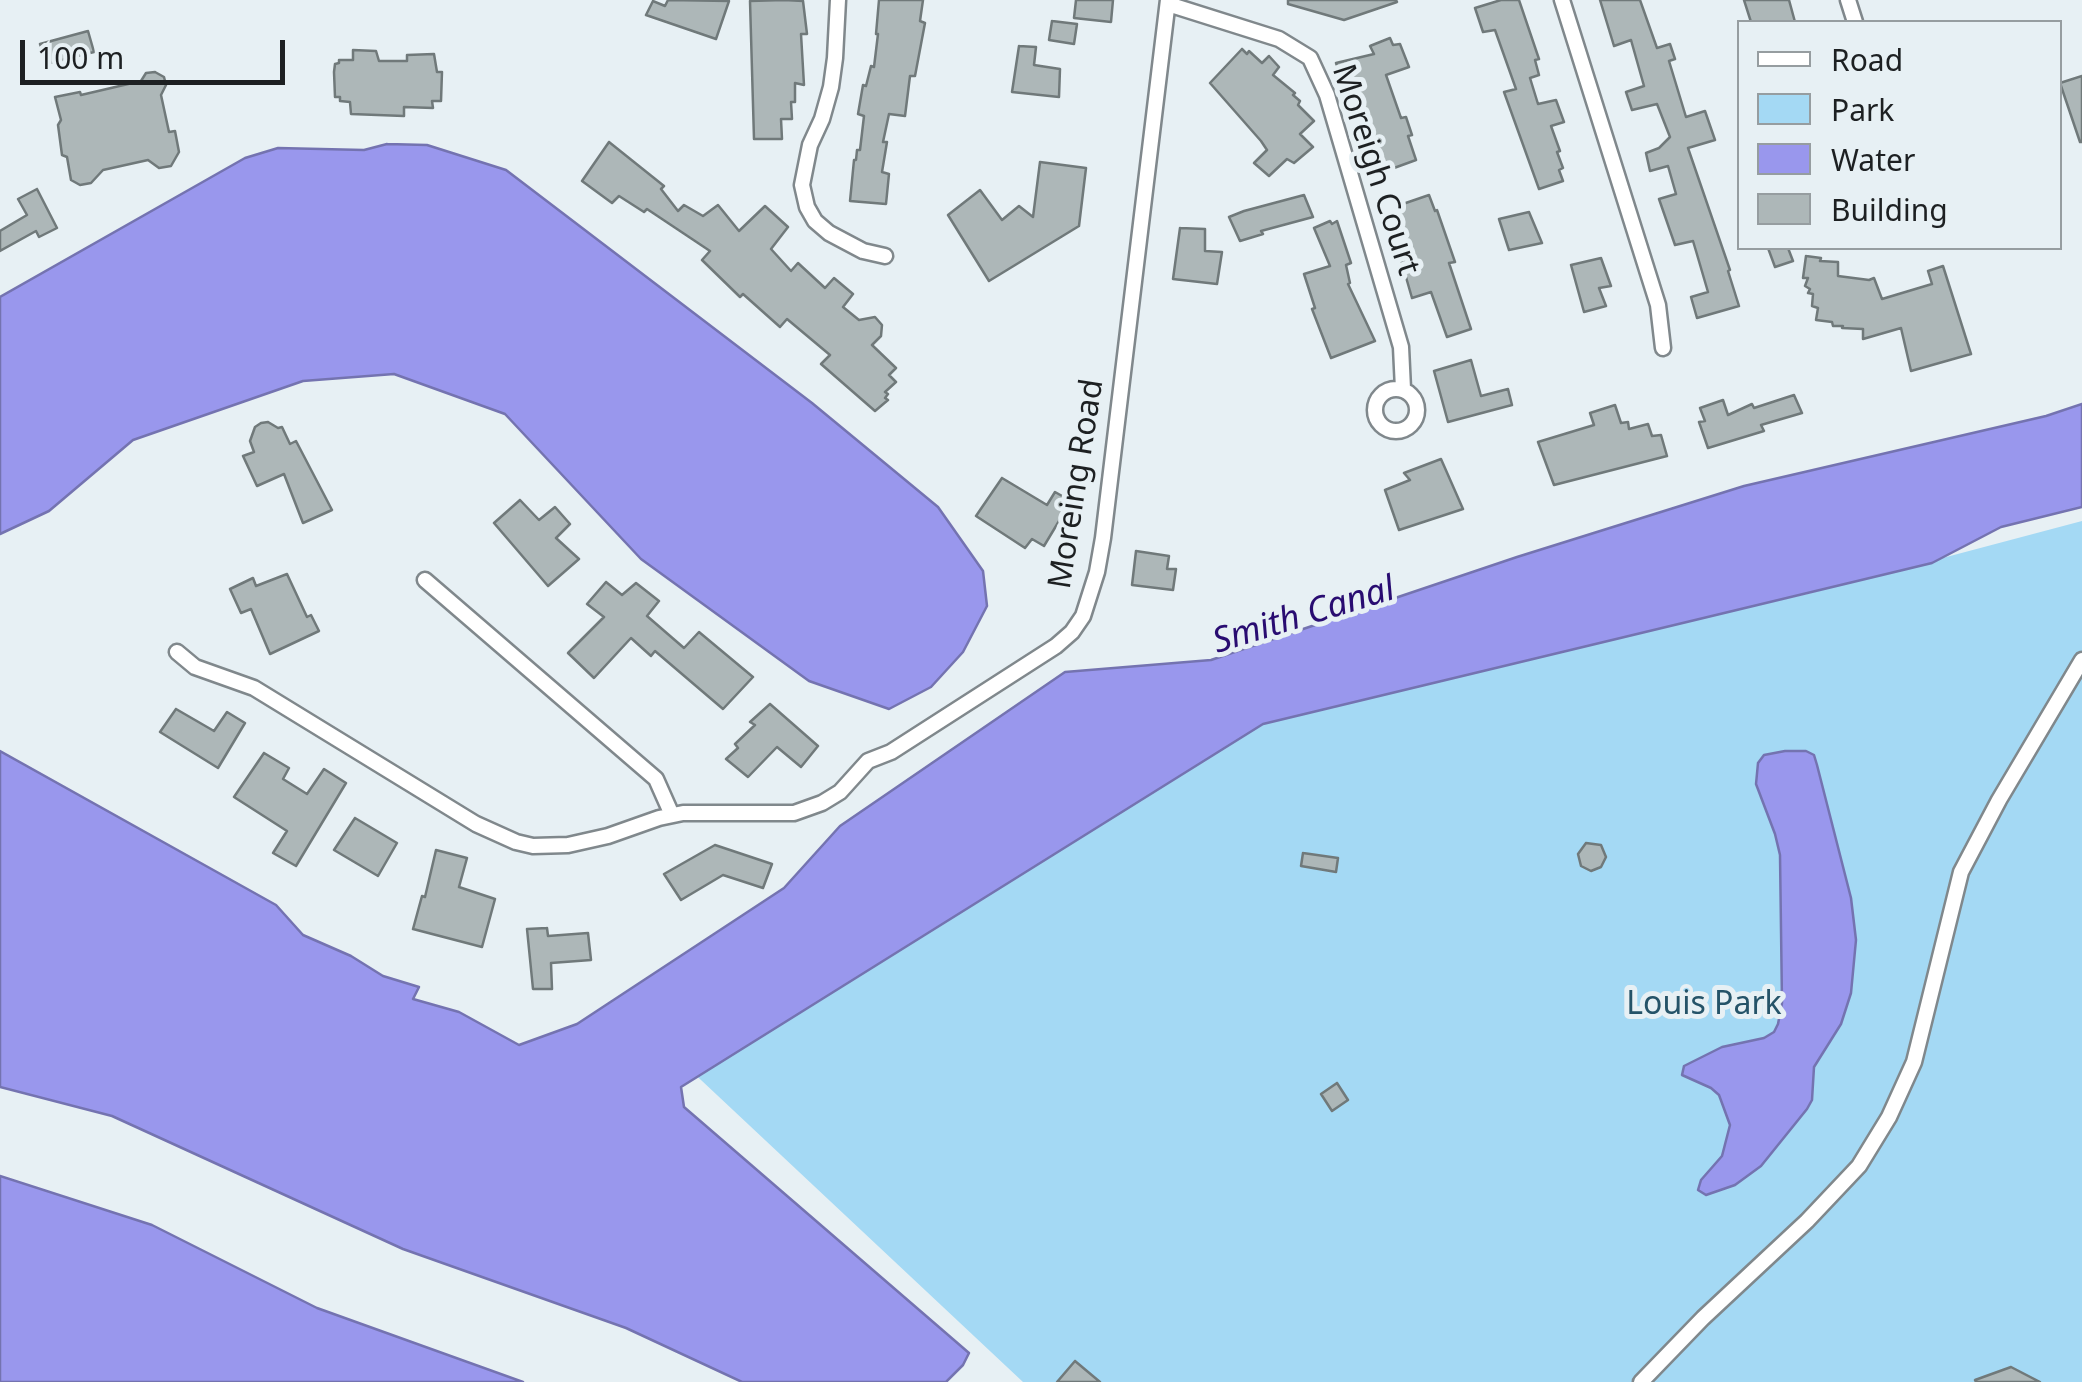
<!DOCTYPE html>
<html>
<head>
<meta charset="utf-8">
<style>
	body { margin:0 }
	#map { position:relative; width:2082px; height:1382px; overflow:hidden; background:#e7f0f4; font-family:"Noto Sans",sans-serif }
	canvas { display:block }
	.legend { position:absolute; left:1737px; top:20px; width:325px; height:230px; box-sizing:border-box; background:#e7f0f4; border:2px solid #969da0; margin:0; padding:12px 18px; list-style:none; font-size:30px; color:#1d2022 }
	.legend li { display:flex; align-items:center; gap:20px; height:50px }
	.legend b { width:50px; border:2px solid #969da0 }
	.scale { position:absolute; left:20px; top:40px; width:265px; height:45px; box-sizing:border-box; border:5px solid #1d2022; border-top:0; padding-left:12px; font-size:30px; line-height:35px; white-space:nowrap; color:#1d2022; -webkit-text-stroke:8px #e7f0f4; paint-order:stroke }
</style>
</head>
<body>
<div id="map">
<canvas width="2082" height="1382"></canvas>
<ul class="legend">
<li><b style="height:12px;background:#fff"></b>Road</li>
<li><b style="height:28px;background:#a4d9f4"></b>Park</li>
<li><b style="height:28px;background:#9997ed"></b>Water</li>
<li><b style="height:28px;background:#adb7b8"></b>Building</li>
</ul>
<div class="scale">100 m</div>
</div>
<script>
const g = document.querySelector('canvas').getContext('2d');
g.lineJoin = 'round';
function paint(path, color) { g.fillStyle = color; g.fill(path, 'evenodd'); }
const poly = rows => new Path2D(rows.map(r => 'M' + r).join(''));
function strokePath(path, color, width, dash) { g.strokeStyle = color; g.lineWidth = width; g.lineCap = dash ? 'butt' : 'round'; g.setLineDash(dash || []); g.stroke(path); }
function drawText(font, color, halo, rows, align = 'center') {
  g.font = font + ' "Noto Sans",sans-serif'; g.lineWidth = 10; g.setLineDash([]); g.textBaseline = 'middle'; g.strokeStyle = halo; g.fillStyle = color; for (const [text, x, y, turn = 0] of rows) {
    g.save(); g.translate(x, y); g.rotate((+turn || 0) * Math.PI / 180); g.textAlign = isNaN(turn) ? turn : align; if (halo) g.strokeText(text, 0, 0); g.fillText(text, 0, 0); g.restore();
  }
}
paint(poly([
	[2082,521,2082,1382,1023,1382,685,1065,1248,724,1807,594]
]), '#a4d9f4');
const water = poly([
	[387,144,427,145,506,170,812,403,938,507,983,571,987,606,963,652,931,687,889,709,809,681,641,559,505,414,394,374,303,381,133,440,49,511,0,534,0,297,245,158,278,148,364,150,387,144],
	[2082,404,2082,507,2001,527,1932,563,1263,724,681,1087,684,1107,969,1353,963,1365,946,1382,742,1382,626,1328,403,1249,112,1116,0,1087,0,751,276,905,303,935,351,956,383,976,419,987,413,999,459,1012,519,1045,577,1024,784,888,840,826,1065,672,1211,660,1517,557,1744,486,2046,416,2082,404],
	[1785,751,1806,751,1814,755,1817,765,1851,898,1856,940,1851,993,1841,1024,1814,1067,1812,1100,1807,1109,1761,1166,1735,1185,1706,1195,1698,1190,1701,1180,1722,1156,1730,1125,1719,1095,1711,1088,1682,1075,1684,1066,1722,1047,1764,1038,1774,1032,1778,1024,1782,1003,1780,855,1775,834,1756,784,1758,763,1764,755,1785,751],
	[0,1176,152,1225,317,1308,523,1382,0,1382,0,1176]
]);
paint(water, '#9997ed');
strokePath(water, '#7473b0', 2.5);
const building = poly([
	[668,0,729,1,716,39,646,15,653,1,665,6,668,0],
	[784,0,803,1,807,34,801,34,804,85,795,83,795,102,791,102,792,119,781,119,782,139,754,139,750,1,784,0],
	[879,0,923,0,920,21,925,23,915,76,910,76,905,116,889,114,883,142,887,142,882,172,889,174,886,204,850,201,854,160,856,160,857,150,860,150,864,116,858,114,863,85,866,86,871,66,874,67,878,34,876,34,879,0],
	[1076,0,1113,0,1111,22,1074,18,1076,0],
	[1288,0,1396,0,1397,2,1344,20,1288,4,1288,0],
	[1501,0,1519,0,1539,59,1535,60,1539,75,1530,78,1538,104,1556,100,1564,122,1551,126,1560,151,1557,152,1563,168,1559,170,1563,181,1539,189,1504,92,1516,89,1495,30,1483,32,1475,8,1501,0],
	[1600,0,1640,0,1657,48,1670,44,1675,59,1669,61,1686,117,1705,111,1715,140,1688,148,1730,270,1728,271,1739,306,1697,318,1691,297,1708,292,1696,251,1693,241,1675,245,1659,199,1676,194,1668,166,1650,171,1646,153,1659,148,1670,137,1657,104,1632,110,1626,92,1644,86,1631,40,1614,46,1600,0],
	[1744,0,1789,0,1795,22,1751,22,1744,0],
	[1052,21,1077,24,1074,44,1049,40,1052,21],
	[88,31,94,52,46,64,40,44,88,31],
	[1390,38,1393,45,1400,44,1409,67,1386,75,1401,118,1406,117,1412,135,1408,136,1416,160,1372,176,1363,154,1368,152,1355,110,1350,111,1336,63,1374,54,1370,46,1390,38],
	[1019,46,1036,47,1034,65,1060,69,1059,97,1012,92,1019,46],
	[1242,49,1247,54,1249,51,1262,63,1269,56,1279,67,1273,75,1295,93,1293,95,1300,101,1298,105,1314,121,1300,134,1313,147,1294,163,1287,159,1269,176,1254,163,1267,150,1261,141,1210,83,1242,49],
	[353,50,376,51,379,61,407,61,407,55,434,54,437,72,442,72,441,101,432,101,433,108,404,107,404,116,351,114,350,102,340,101,340,97,335,97,334,72,335,64,339,63,339,60,353,60,353,50],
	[155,72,164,77,166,85,161,95,169,132,175,131,179,152,171,166,159,168,148,160,103,170,91,183,80,185,71,180,67,157,62,155,58,125,61,120,55,97,80,92,81,95,141,81,146,73,155,72],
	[2082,76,2082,142,2080,142,2060,83,2082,76],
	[609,142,664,186,661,189,678,211,684,205,703,216,718,205,739,231,765,206,788,227,771,249,791,271,798,263,825,288,834,278,853,294,843,307,859,320,875,317,882,325,881,336,872,345,896,368,889,375,896,382,885,392,888,394,885,398,888,400,875,411,821,364,830,355,787,319,780,327,743,294,740,297,702,260,710,251,647,209,644,212,619,196,612,203,582,181,609,142],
	[1040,162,1086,168,1079,226,989,281,948,215,980,190,1002,220,1019,206,1033,217,1040,162],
	[37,189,57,228,39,237,36,231,0,251,0,231,27,215,18,199,37,189],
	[1304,195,1313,217,1261,231,1263,234,1240,241,1229,217,1244,211,1304,195],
	[1429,195,1435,211,1437,210,1455,262,1449,263,1471,329,1447,337,1431,292,1412,298,1391,225,1402,222,1397,206,1429,195],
	[1529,212,1542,243,1509,250,1499,219,1529,212],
	[1330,221,1332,224,1337,221,1351,263,1346,265,1350,283,1348,284,1375,341,1331,358,1312,309,1315,308,1304,274,1330,266,1314,228,1330,221],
	[1180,228,1205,229,1205,251,1222,252,1217,284,1173,279,1180,228],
	[1768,248,1788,248,1793,261,1775,267,1768,248],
	[1806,256,1821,258,1820,261,1838,262,1838,276,1869,280,1874,278,1882,299,1932,284,1928,271,1943,266,1971,354,1911,371,1901,328,1863,339,1863,329,1842,328,1843,326,1833,326,1832,322,1816,320,1818,308,1812,306,1813,294,1808,293,1810,289,1805,286,1808,278,1803,278,1806,256],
	[1601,258,1611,286,1599,288,1606,306,1584,312,1571,265,1601,258],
	[1471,360,1481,396,1508,389,1512,405,1448,422,1434,371,1471,360],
	[1794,395,1802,413,1761,425,1764,431,1708,448,1699,422,1705,421,1700,408,1723,400,1728,415,1752,404,1754,408,1794,395],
	[1615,405,1621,423,1628,422,1629,429,1648,424,1652,436,1661,435,1667,456,1554,485,1538,442,1594,425,1590,413,1615,405],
	[268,422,278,428,282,427,290,444,296,441,332,510,303,523,284,474,257,486,243,456,254,452,250,441,255,427,261,423,268,422],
	[1441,459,1463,509,1399,530,1385,490,1410,480,1404,473,1441,459],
	[1002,478,1047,505,1055,492,1071,501,1044,546,1032,539,1025,548,976,516,1002,478],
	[520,500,539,520,555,507,570,524,556,538,579,559,548,586,494,523,520,500],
	[1136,551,1169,556,1167,569,1176,569,1173,590,1132,585,1136,551],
	[287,574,307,617,311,615,319,631,270,654,251,609,241,613,230,589,253,578,256,586,287,574],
	[606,582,622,595,636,583,659,601,647,616,684,648,699,632,753,677,723,709,655,651,651,656,631,638,594,678,568,653,604,617,587,604,606,582],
	[770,704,818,746,801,767,777,747,748,777,726,759,738,748,735,744,755,725,750,722,770,704],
	[176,709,214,731,227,712,245,723,218,768,160,732,176,709],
	[264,753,289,768,283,779,307,794,324,769,346,783,296,866,273,853,287,831,234,797,264,753],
	[355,818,397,843,378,876,334,850,355,818],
	[1586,843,1601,845,1606,857,1601,867,1591,871,1581,866,1578,854,1586,843],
	[715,845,772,864,763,888,723,875,681,900,664,874,715,845],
	[436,850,467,858,459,887,495,899,482,947,413,929,422,896,425,897,436,850],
	[1303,853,1338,858,1336,872,1301,866,1303,853],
	[547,928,548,936,588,933,591,960,551,963,552,989,533,989,527,929,547,928],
	[1337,1083,1348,1100,1332,1111,1321,1094,1337,1083],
	[1075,1361,1100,1382,1057,1382,1075,1361],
	[2011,1367,2040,1382,1976,1382,1975,1380,2011,1367]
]);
paint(building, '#adb7b8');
strokePath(building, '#70797a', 2.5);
const minor = poly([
	[838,0,835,58,831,87,822,119,810,145,802,185,807,207,815,221,829,233,863,251,885,256],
	[1562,0,1658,305,1663,348],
	[1848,0,1855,22],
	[1168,4,1279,39,1310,58,1327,95,1401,347,1403,389],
	'1375 410a21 21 0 1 1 42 0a21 21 0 1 1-42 0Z',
	[425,580,656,779,672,815],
	[177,652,195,667,254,688,476,824,516,842,533,846,568,845,608,836,659,818,683,813,794,813,822,803,840,792,868,761,891,752,1056,646,1072,632,1083,616,1097,572,1103,538,1168,0],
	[1641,1382,1703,1318,1807,1221,1859,1166,1889,1117,1914,1062,1961,872,1999,800,2082,660]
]);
strokePath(minor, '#80888c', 19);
strokePath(minor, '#fff', 14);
drawText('32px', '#1d2022', '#e7f0f4', [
	["Moreigh Court",1375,170,72],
	["Moreing Road",1077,484,-81]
]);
drawText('32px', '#255368', '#e7f0f4', [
	["Louis Park",1704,1005]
]);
drawText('italic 35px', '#290c71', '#e7f0f4', [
	["Smith Canal",1304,616,-17]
]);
</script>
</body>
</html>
